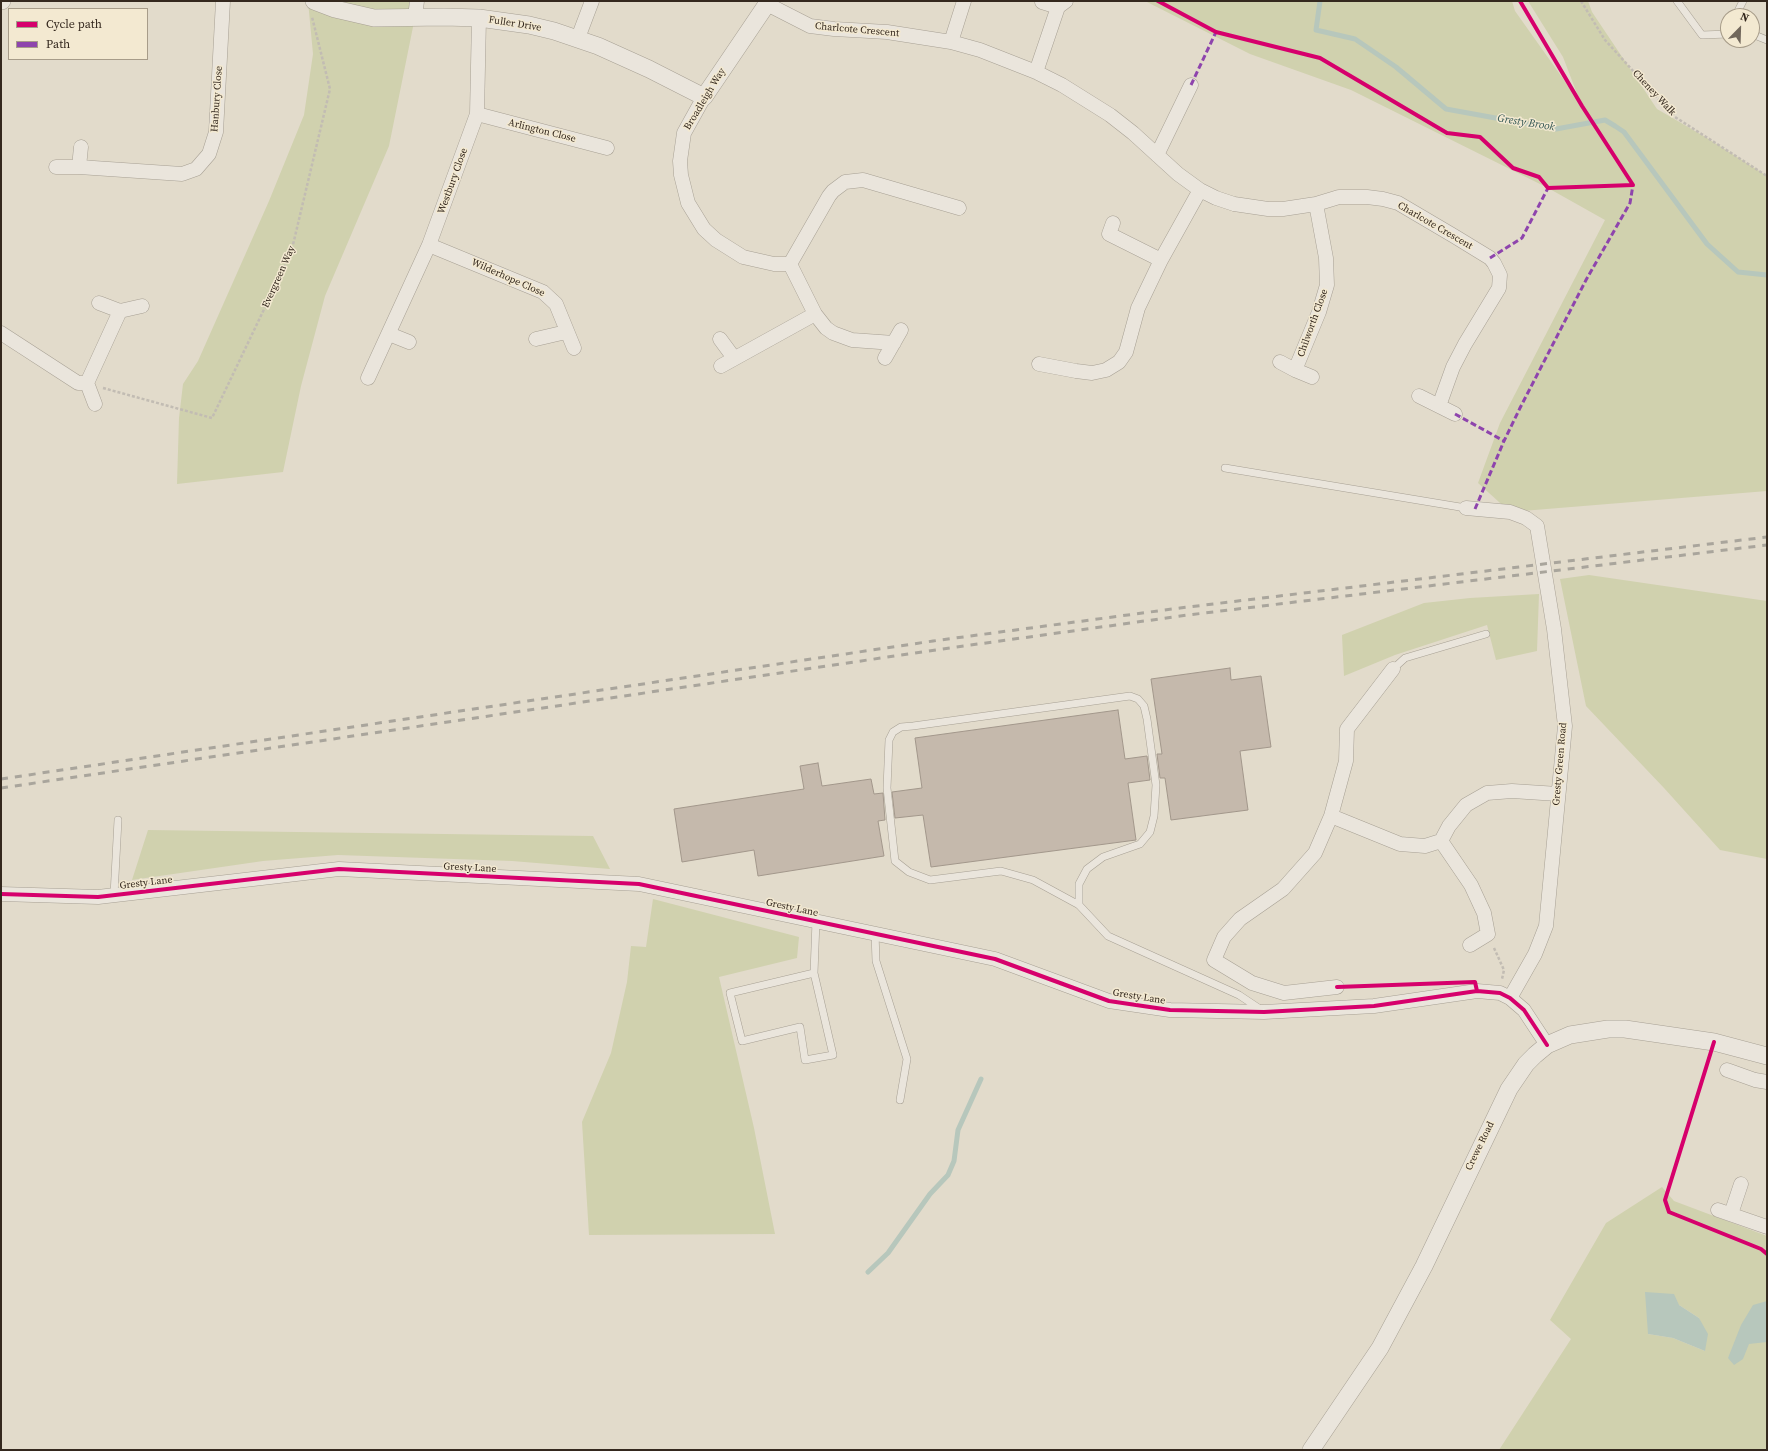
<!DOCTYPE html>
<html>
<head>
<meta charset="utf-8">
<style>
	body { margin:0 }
	#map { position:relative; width:1768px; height:1451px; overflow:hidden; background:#e2dbcb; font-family:"Source Serif 4",serif }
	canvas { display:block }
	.frame { position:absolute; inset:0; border:2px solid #34281e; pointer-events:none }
	.legend { position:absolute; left:8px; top:8px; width:140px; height:52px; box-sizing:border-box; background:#f3e9d1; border:1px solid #a79c89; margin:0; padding:5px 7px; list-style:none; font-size:12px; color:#34281e }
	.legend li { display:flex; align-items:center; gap:8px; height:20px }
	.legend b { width:20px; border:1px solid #a79c89 }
	.north { position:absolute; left:1720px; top:8px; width:40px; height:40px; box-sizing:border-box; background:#f3e9d1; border:1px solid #a79c89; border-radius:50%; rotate:23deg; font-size:11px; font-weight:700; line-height:16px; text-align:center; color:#34281e }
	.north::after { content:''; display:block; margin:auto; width:14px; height:18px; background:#71675b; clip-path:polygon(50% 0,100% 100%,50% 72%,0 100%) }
</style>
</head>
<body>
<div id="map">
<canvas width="1768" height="1451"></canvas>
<div class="frame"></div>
<ul class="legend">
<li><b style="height:5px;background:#d6006c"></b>Cycle path</li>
<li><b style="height:5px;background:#8e44ad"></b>Path</li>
</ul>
<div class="north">N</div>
</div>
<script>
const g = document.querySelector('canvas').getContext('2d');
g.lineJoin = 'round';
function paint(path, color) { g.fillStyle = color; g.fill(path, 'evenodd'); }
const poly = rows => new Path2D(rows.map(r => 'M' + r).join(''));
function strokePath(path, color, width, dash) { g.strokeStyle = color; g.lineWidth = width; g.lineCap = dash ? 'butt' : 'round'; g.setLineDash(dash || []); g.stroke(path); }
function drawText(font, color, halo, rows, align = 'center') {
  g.font = font + ' "Source Serif 4",serif'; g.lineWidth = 3; g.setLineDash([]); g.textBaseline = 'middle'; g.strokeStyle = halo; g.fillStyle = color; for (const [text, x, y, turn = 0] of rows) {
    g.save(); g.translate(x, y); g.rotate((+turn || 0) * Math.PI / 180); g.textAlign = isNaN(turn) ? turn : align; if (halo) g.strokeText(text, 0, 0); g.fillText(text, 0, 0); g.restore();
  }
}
paint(poly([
	[308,1,412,1,415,17,389,146,325,296,301,386,283,472,177,484,179,418,183,384,198,361,269,201,304,115,313,54],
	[1145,1,1512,1,1515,11,1581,104,1563,57,1528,1,1588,1,1592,12,1657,109,1707,138,1767,176,1767,491,1510,512,1478,483,1500,423,1605,220,1548,188,1351,90,1250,54],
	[1589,575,1767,601,1767,859,1720,850,1664,788,1586,706,1560,579],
	[1539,594,1537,651,1496,660,1487,625,1395,655,1344,676,1342,635,1424,603,1470,598],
	[148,830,593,836,610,869,512,861,338,855,263,861,132,880],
	[653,899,799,937,797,958,719,977,754,1128,775,1234,589,1235,582,1122,611,1053,627,982,631,946,646,947],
	[1662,1187,1674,1201,1767,1236,1767,1450,1499,1450,1571,1339,1550,1320,1606,1223],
	[1679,1305,1699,1318,1705,1351,1673,1338,1648,1334]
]), '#d0d1ae');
paint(poly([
	[1645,1292,1674,1294,1679,1305,1699,1318,1708,1334,1705,1351,1673,1338,1648,1334],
	[1767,1301,1767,1342,1749,1344,1743,1359,1734,1365,1728,1358,1741,1325,1753,1305]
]), '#b7c7bc');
strokePath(poly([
	[1320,1,1316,30,1355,39,1396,67,1446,109,1556,129,1605,120,1615,126,1624,132,1707,244,1738,272,1767,275],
	[868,1272,888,1253,930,1194,948,1175,954,1161,958,1130,981,1079]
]), '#b7c7bc', 5);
const building = poly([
	[1230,668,1231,680,1261,676,1271,747,1240,751,1248,810,1171,820,1165,778,1160,778,1157,754,1162,754,1151,679,1230,668],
	[1118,710,1125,759,1147,756,1150,780,1128,783,1136,840,931,867,923,815,895,818,892,792,922,788,915,738,1118,710],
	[818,763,822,786,871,779,874,794,883,793,885,820,878,821,884,856,758,876,754,850,682,862,674,809,804,789,800,766,818,763]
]);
paint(building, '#c5b9ac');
strokePath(building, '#a2978b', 1);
const service = poly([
	[1677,1,1702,35,1728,34],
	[1741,16,1738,11,1743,1],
	[1752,34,1767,40],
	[1225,468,1466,508],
	[1393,669,1405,658,1486,634],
	[114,895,118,820],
	[1079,905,1079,884,1087,869,1103,857,1140,844,1150,832,1154,816,1156,785,1147,719,1144,706,1138,699,1130,696,913,726,901,727,893,732,889,740,887,788,895,861,909,872,930,880,1001,871,1033,880,1079,905,1108,936,1239,995,1260,1009],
	[875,933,876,961,907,1059,900,1100],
	[814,973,730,993,742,1041,800,1027,805,1060,833,1055,814,973,816,921]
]);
const minor = poly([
	[1042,2,1058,7],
	[767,4,810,26,834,29,887,32,951,42,980,50,1036,72,1062,85,1110,115,1133,133,1178,174,1200,190,1216,198,1234,204,1268,209,1283,209,1316,204,1339,197,1367,197,1383,199,1398,203,1454,236,1490,258,1494,263,1500,275,1499,288,1465,344,1453,367,1439,406,1419,396],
	[415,17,417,1],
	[578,38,592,1],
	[951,42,964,1],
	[1036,72,1058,7,1066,1],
	[704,97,684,133,680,161,681,175,688,203,704,229,716,240,743,257,774,264,790,264,815,314,826,328,833,333,852,340,894,343],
	[477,114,607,148],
	[1157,155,1191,85],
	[56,167,79,167,182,174,196,169,209,154,216,132,223,1],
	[79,167,81,147],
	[1113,223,1109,234,1161,260],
	[429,245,543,292,556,304,574,348],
	[790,264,829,196,833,191,845,182,863,180,959,208],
	[99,303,120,311],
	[1,333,78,383,87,383,95,404],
	[389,334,409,342],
	[536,339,566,332],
	[720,339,734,358],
	[885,358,901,330],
	[1280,362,1295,370],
	[1039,364,1076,371,1092,373,1106,370,1119,362,1126,352,1138,308,1161,260,1200,190],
	[721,366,815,314],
	[1312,377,1295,370,1319,312,1327,285,1326,258,1316,204],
	[368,378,429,245,477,114,479,18],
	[87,383,120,311,142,306],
	[1439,406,1455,414],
	[1466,508,1510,512,1526,518,1537,526,1554,629,1565,726,1546,926,1535,954,1510,998],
	[1393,669,1347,729,1346,761,1331,816,1400,844,1425,846,1441,841,1449,826,1466,805,1487,793,1512,791,1558,794],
	[1331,816,1315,853,1283,889,1240,919,1224,937,1214,960,1252,983,1284,993,1337,987],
	[1441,841,1471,885,1484,913,1488,934,1470,945],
	[1,894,98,897,339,869,639,884,995,959,1109,1001,1170,1010,1264,1012,1374,1006,1477,991,1500,993,1510,998,1524,1010,1547,1045],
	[1727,1070,1755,1080,1767,1082],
	[1718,1210,1767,1227],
	[1731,1214,1741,1184]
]);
const tertiary = poly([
	[1,1,2,1],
	[314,1,335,9,374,18,444,17,479,18,529,25,554,31,598,46,649,69,704,97,769,1],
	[1311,1450,1380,1348,1424,1266,1509,1089,1526,1064,1535,1055,1547,1045,1570,1035,1608,1029,1625,1029,1714,1042,1767,1056]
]);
strokePath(service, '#a7a094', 8);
strokePath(minor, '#a7a094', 15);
strokePath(tertiary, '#a7a094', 18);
strokePath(poly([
	[1581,1,1605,40,1675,117,1767,176],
	[103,388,212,418,291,253,330,89,312,17],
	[1494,948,1504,970,1502,979]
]), '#c2bcb3', 2.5, [3, 2]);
strokePath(service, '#eae5dc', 7);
strokePath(minor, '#eae5dc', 14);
strokePath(tertiary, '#eae5dc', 17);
strokePath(poly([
	[1,779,933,641,1180,608,1767,537],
	[1,788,942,649,1188,615,1767,545]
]), '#a9a59c', 3, [7, 7]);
strokePath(poly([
	[1191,85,1216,32],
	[1490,258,1522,238,1548,188],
	[1455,414,1504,441],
	[1475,509,1504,441,1520,408,1586,280,1630,203,1633,185]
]), '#8e44ad', 3, [6, 3]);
strokePath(poly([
	[1158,1,1216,32,1320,58,1447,133,1480,137,1513,168,1539,177,1548,188,1633,185,1582,106,1520,1],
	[1,894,98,897,339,869,639,884,995,959,1109,1001,1170,1010,1264,1012,1374,1006,1477,991,1500,993,1510,998,1524,1010,1547,1045],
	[1337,987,1475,982,1477,991],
	[1714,1042,1665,1200,1669,1212,1761,1249,1767,1254]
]), '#d6006c', 4);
drawText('10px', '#34281e', '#f3e9d1', [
	["Fuller Drive",515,24,9],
	["Charlcote Crescent",857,30,5],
	["Cheney Walk",1654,93,47],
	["Hanbury Close",217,99,-86],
	["Broadleigh Way",705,99,-59],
	["Arlington Close",542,131,14],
	["Westbury Close",453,181,-70],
	["Charlcote Crescent",1435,226,30],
	["Evergreen Way",279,277,-66],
	["Wilderhope Close",508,278,24],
	["Chilworth Close",1313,323,-70],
	["Gresty Green Road",1560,764,-85],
	["Gresty Lane",470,868,3],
	["Gresty Lane",146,883,-7],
	["Gresty Lane",792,908,12],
	["Gresty Lane",1139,997,9],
	["Crewe Road",1480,1146,-64]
]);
drawText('italic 11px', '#2e5351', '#f3e9d1', [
	["Gresty Brook",1526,123,9]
]);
</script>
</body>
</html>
